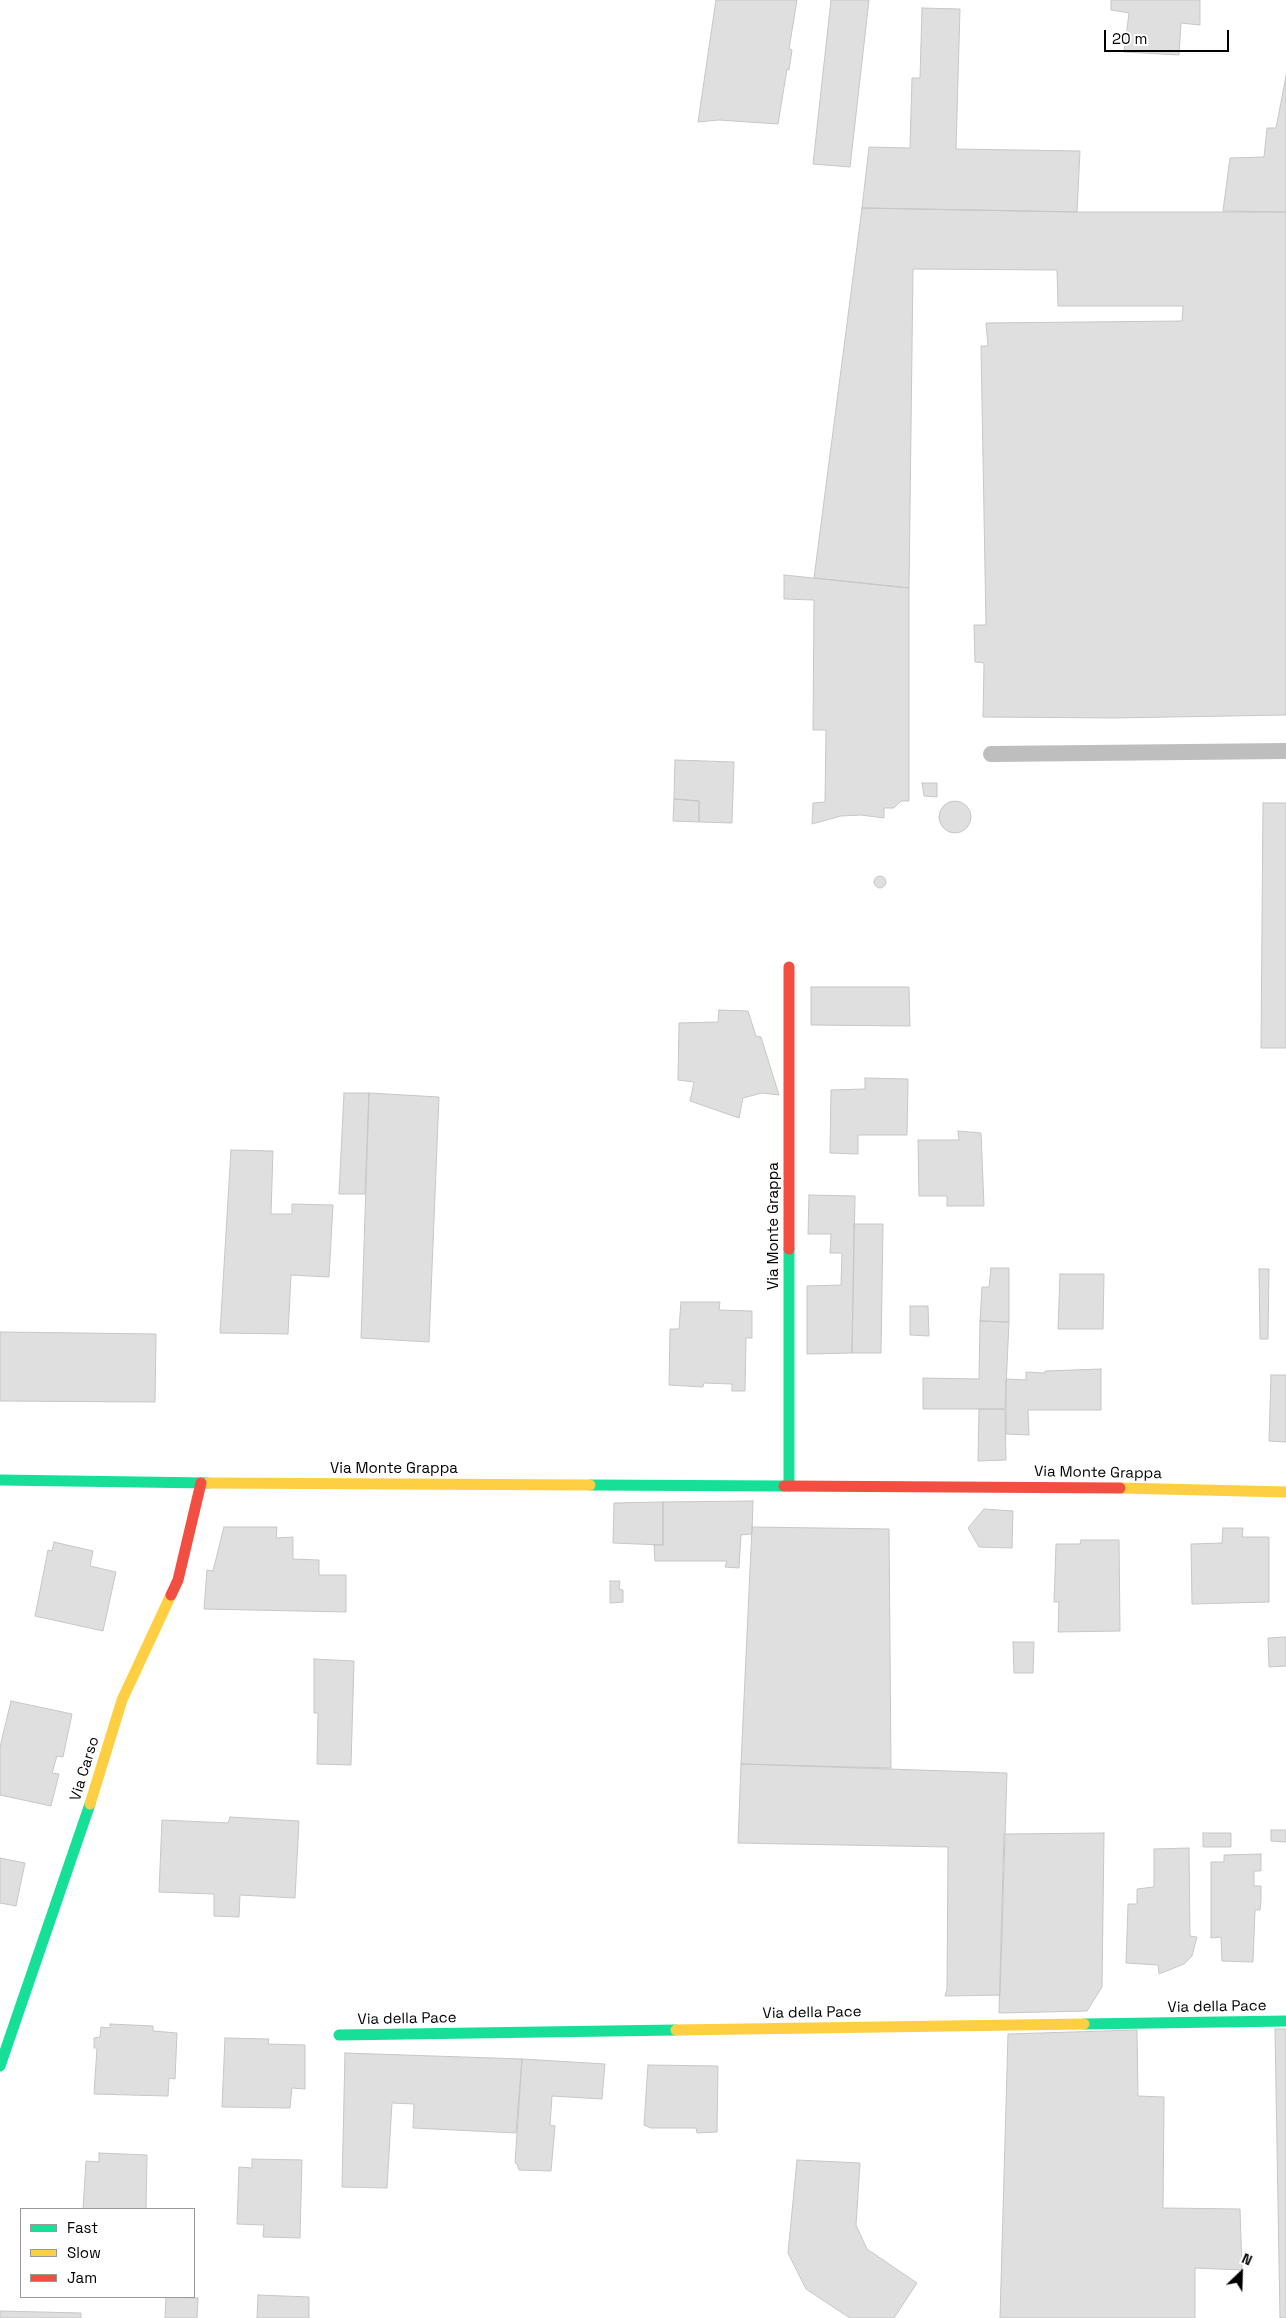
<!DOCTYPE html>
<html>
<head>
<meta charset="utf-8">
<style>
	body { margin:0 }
	#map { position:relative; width:1286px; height:2318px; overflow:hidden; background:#fff; font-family:"Space Grotesk",sans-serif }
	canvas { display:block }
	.legend { position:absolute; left:20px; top:2208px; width:175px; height:90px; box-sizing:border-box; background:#fff; border:1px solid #999; margin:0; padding:6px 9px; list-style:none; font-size:15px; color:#000 }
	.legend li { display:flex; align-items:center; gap:10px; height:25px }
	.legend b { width:25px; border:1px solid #999 }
	.north { position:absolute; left:1216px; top:2248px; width:50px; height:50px; -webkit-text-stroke:4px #fff; paint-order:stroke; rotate:24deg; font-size:14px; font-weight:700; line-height:20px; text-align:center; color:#000 }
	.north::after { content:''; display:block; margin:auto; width:18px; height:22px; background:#000; clip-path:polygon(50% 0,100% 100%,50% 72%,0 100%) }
	.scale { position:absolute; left:1104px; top:30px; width:125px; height:22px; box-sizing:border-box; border:2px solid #000; border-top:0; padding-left:6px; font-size:15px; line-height:18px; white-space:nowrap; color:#000; -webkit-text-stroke:4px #fff; paint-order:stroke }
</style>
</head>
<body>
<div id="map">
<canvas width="1286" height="2318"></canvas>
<ul class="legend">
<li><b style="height:6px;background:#16e098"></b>Fast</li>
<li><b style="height:6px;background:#ffcf43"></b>Slow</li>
<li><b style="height:6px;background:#f24e42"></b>Jam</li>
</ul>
<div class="north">N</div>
<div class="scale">20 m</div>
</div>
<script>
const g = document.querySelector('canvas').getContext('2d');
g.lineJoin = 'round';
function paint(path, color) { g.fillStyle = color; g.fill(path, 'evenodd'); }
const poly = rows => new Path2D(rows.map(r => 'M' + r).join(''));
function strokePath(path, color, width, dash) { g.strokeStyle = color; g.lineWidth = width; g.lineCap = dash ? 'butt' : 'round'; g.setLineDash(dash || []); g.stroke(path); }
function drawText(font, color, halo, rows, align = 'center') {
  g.font = font + ' "Space Grotesk",sans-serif'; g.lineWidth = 4.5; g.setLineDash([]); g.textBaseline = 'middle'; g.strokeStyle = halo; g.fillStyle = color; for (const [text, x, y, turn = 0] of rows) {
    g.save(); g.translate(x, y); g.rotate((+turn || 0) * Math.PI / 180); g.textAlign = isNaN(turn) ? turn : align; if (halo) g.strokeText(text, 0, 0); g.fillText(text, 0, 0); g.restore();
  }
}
const building = poly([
	[716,0,797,0,789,49,792,50,789,70,787,69,778,124,719,120,698,122,716,0],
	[831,0,869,0,850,167,813,164,831,0],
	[1111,0,1200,0,1200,25,1181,23,1179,55,1124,52,1129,13,1111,10,1111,0],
	[922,8,960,9,956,149,1080,151,1077,212,862,208,869,147,910,148,912,78,920,78,922,8],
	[1286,76,1286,212,1223,211,1230,158,1264,157,1267,128,1276,128,1286,76],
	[862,208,1077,212,1286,212,1286,715,1113,718,983,717,984,663,975,662,974,625,986,625,981,346,988,346,986,323,1182,321,1183,306,1058,306,1057,270,913,269,909,588,814,578,862,208],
	[784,575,909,588,909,801,901,801,894,808,884,808,884,818,861,815,841,816,812,824,813,803,825,802,826,730,813,730,814,600,784,599,784,575],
	[675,760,734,762,732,823,699,822,699,801,674,799,675,760],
	[922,783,937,783,937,797,924,796,922,783],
	[674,799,699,801,699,822,673,821,674,799],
	'939 817a16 16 0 1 1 32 0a16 16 0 1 1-32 0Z',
	[1263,803,1286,803,1286,1048,1261,1048,1263,803],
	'874 882a6 6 0 1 1 12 0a6 6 0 1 1-12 0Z',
	[811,987,909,987,910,1026,811,1025,811,987],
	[719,1010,748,1011,756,1036,761,1037,779,1095,762,1093,743,1098,739,1118,690,1101,694,1082,678,1080,679,1023,718,1022,719,1010],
	[865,1078,908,1079,907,1135,858,1135,858,1154,830,1153,831,1090,865,1089,865,1078],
	[344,1093,369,1093,365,1194,339,1194,344,1093],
	[369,1093,439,1097,429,1342,361,1338,369,1093],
	[958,1131,981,1133,984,1206,947,1206,947,1196,919,1196,918,1140,959,1140,958,1131],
	[231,1150,273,1151,271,1214,292,1214,292,1204,333,1205,329,1277,291,1275,288,1334,220,1333,231,1150],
	[809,1195,855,1196,852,1353,807,1354,807,1286,841,1285,842,1253,830,1253,831,1234,808,1234,809,1195],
	[854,1224,883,1224,881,1353,852,1353,854,1224],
	[991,1268,1009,1268,1009,1322,980,1321,982,1287,989,1287,991,1268],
	[1259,1269,1269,1269,1268,1339,1260,1339,1259,1269],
	[1060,1274,1104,1274,1103,1329,1058,1329,1060,1274],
	[681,1302,720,1302,719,1310,752,1311,752,1338,746,1338,745,1391,732,1391,732,1384,704,1383,703,1387,669,1385,670,1329,679,1329,681,1302],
	[910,1306,928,1306,929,1336,910,1335,910,1306],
	[980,1321,1009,1322,1005,1409,923,1409,923,1378,979,1379,980,1321],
	[0,1332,156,1334,155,1402,0,1401,0,1332],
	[1101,1369,1101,1410,1028,1410,1029,1435,1006,1434,1006,1379,1026,1380,1026,1372,1045,1373,1045,1371,1101,1369],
	[1271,1375,1286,1375,1286,1442,1269,1441,1271,1375],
	[979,1409,1005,1409,1006,1460,978,1461,979,1409],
	[753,1501,752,1534,741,1535,739,1568,725,1567,727,1561,655,1561,654,1545,663,1545,663,1502,753,1501],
	[663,1502,663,1545,613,1543,614,1503,663,1502],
	[984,1509,1013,1511,1012,1548,979,1547,968,1528,984,1509],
	[224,1527,277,1527,276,1538,293,1537,293,1559,319,1560,319,1575,346,1575,346,1612,204,1609,207,1570,213,1571,224,1527],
	[752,1527,889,1529,891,1768,741,1764,752,1527],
	[1223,1528,1243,1528,1242,1537,1269,1537,1269,1602,1192,1604,1191,1544,1222,1543,1223,1528],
	[1081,1540,1119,1540,1120,1631,1058,1632,1059,1602,1054,1602,1056,1544,1080,1544,1081,1540],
	[54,1542,93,1551,90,1566,116,1572,103,1631,35,1616,48,1550,52,1551,54,1542],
	[610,1581,620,1581,619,1589,623,1590,623,1602,610,1603,610,1581],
	[1286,1637,1286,1666,1269,1667,1268,1638,1286,1637],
	[1013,1642,1034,1642,1033,1673,1014,1673,1013,1642],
	[314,1659,354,1661,351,1765,317,1764,318,1713,314,1713,314,1659],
	[11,1701,72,1714,63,1757,57,1756,52,1773,59,1774,51,1806,0,1795,0,1747,11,1701],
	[741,1764,1007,1773,1000,1995,945,1996,947,1989,948,1847,738,1843,741,1764],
	[230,1817,299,1821,295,1898,240,1895,239,1917,214,1916,214,1894,159,1892,162,1820,228,1823,230,1817],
	[1271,1830,1286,1830,1286,1842,1271,1841,1271,1830],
	[1104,1833,1102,1987,1087,2011,999,2013,1004,1834,1104,1833],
	[1203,1833,1231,1833,1231,1847,1203,1847,1203,1833],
	[1189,1848,1190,1936,1197,1937,1192,1956,1184,1964,1159,1974,1158,1965,1126,1963,1128,1904,1137,1904,1137,1889,1154,1887,1154,1849,1189,1848],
	[1261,1854,1261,1871,1254,1871,1254,1886,1261,1886,1261,1900,1260,1910,1255,1910,1253,1962,1222,1961,1221,1937,1211,1938,1211,1862,1224,1862,1224,1855,1261,1854],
	[0,1858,25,1863,16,1906,0,1903,0,1858],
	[110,2024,153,2026,153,2031,177,2033,175,2079,169,2078,168,2096,94,2094,97,2048,94,2048,94,2038,100,2037,101,2027,110,2028,110,2024],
	[1275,2029,1286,2029,1286,2318,1280,2318,1275,2029],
	[1137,2030,1138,2096,1164,2097,1163,2208,1240,2209,1242,2270,1195,2268,1195,2318,1000,2318,1008,2034,1137,2030],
	[225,2038,269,2039,268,2044,305,2045,305,2089,292,2088,290,2108,222,2107,225,2038],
	[345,2053,522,2059,516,2133,413,2128,414,2104,392,2103,387,2188,342,2187,345,2053],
	[522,2059,605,2064,602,2099,552,2096,550,2125,555,2126,551,2171,519,2170,517,2164,515,2163,522,2059],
	[648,2065,718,2066,717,2132,697,2133,696,2128,651,2128,644,2125,648,2065],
	[99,2153,147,2155,146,2209,83,2209,86,2161,99,2162,99,2153],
	[252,2159,302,2160,300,2238,263,2237,264,2225,237,2224,239,2167,252,2168,252,2159],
	[797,2160,860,2163,856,2225,867,2249,917,2283,894,2318,850,2318,806,2289,788,2253,797,2160],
	[258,2295,309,2297,309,2318,257,2318,258,2295],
	[166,2297,198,2298,197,2318,165,2318,166,2297],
	[0,2311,81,2313,81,2318,0,2318,0,2311]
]);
paint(building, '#dfdfdf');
strokePath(building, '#c7c7c7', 1);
strokePath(poly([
	[991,754,1286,751]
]), '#bebebe', 16);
strokePath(poly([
	[789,1249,789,1486],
	[0,1480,208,1483],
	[590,1485,784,1486],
	[1084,2024,1286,2021],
	[339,2035,676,2030],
	[0,2066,90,1804]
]), '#16e098', 11);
strokePath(poly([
	[208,1483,590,1485],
	[1120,1488,1286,1492],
	[90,1804,122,1700,171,1595],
	[676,2030,1084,2024]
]), '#ffcf43', 11);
strokePath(poly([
	[789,967,789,1249],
	[784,1486,1120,1488],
	[171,1595,178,1580,201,1483]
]), '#f24e42', 11);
drawText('15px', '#000', '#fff', [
	["Via Monte Grappa",774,1226,-90],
	["Via Monte Grappa",394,1469],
	["Via Monte Grappa",1098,1473,1],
	["Via Carso",85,1769,-73],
	["Via della Pace",1217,2007,-1],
	["Via della Pace",812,2013,-1],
	["Via della Pace",407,2019,-1]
]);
</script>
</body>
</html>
